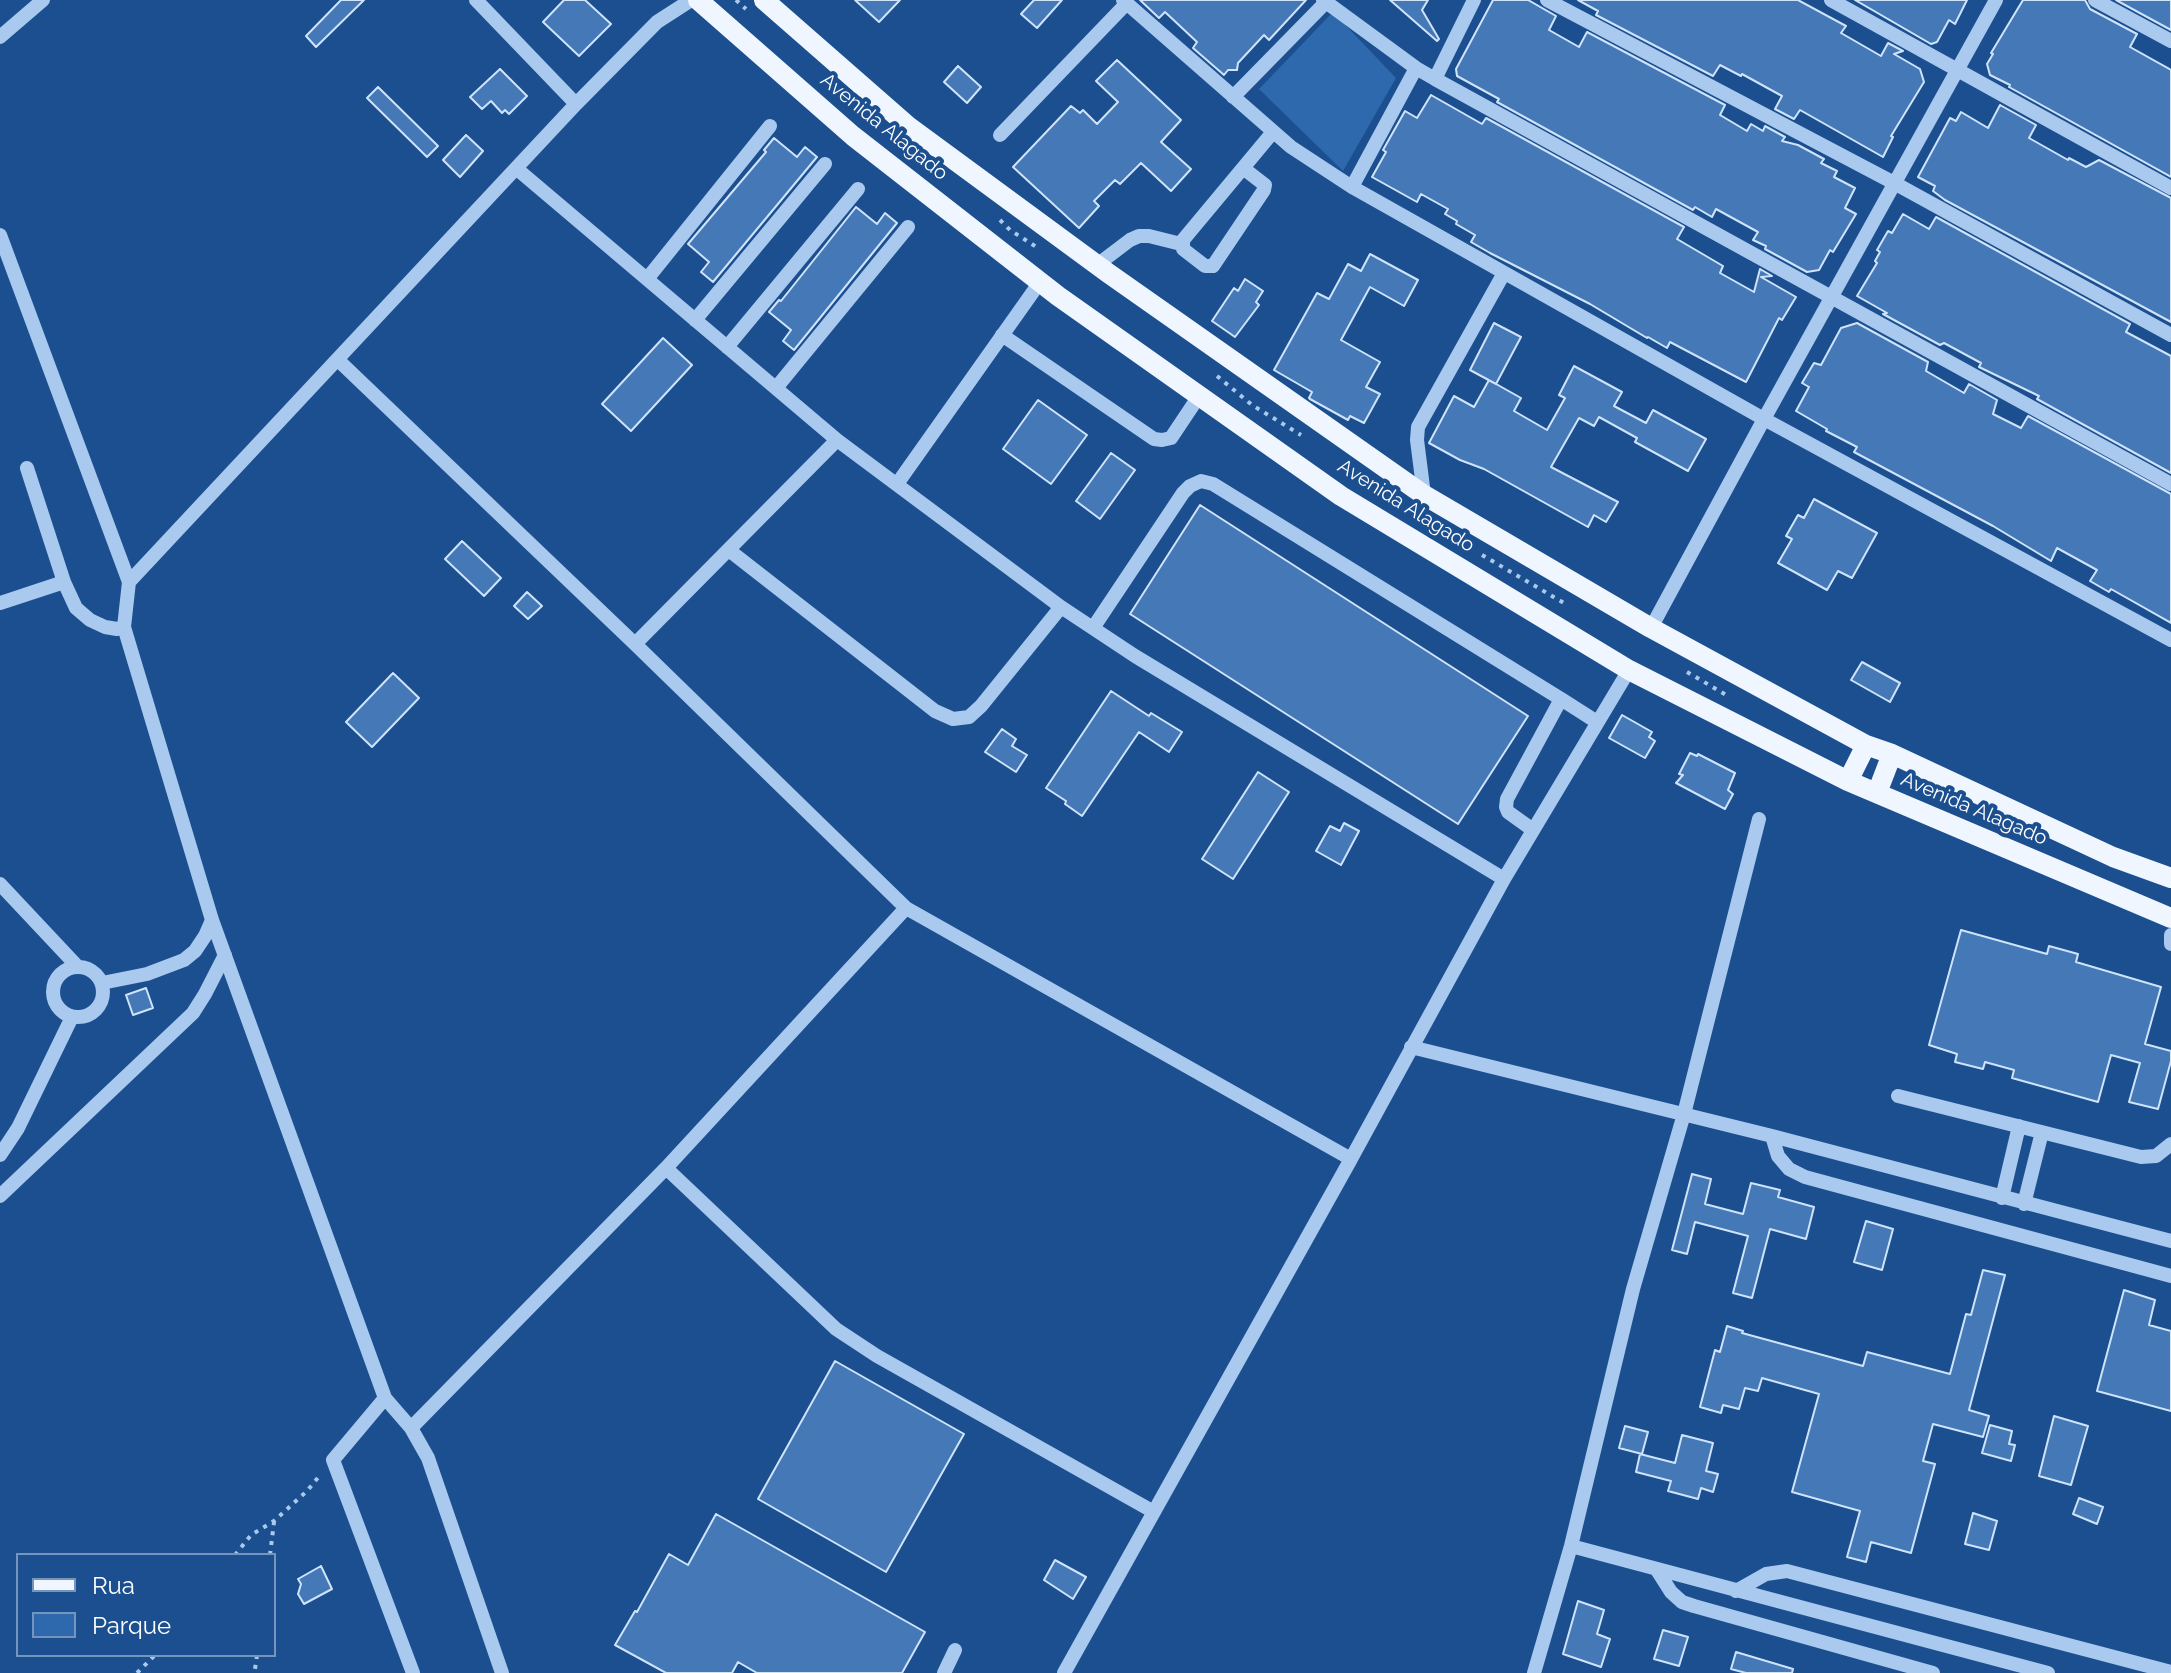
<!DOCTYPE html>
<html>
<head>
<meta charset="utf-8">
<style>
	body { margin:0 }
	#map { position:relative; width:2171px; height:1673px; overflow:hidden; background:#1b4f8f; font-family:Raleway,sans-serif }
	canvas { display:block }
	.legend { position:absolute; left:16px; top:1553px; width:260px; height:104px; box-sizing:border-box; background:#1b4f8f; border:2px solid #7695bc; margin:0; padding:10px 14px; list-style:none; font-size:24px; color:#fff }
	.legend li { display:flex; align-items:center; gap:16px; height:40px }
	.legend b { width:40px; border:2px solid #7695bc }
</style>
</head>
<body>
<div id="map">
<canvas width="2171" height="1673"></canvas>
<ul class="legend">
<li><b style="height:10px;background:#f0f6ff"></b>Rua</li>
<li><b style="height:22px;background:#2e69ad"></b>Parque</li>
</ul>
</div>
<script>
const g = document.querySelector('canvas').getContext('2d');
g.lineJoin = 'round';
function paint(path, color) { g.fillStyle = color; g.fill(path, 'evenodd'); }
const poly = rows => new Path2D(rows.map(r => 'M' + r).join(''));
function strokePath(path, color, width, dash) { g.strokeStyle = color; g.lineWidth = width; g.lineCap = dash ? 'butt' : 'round'; g.setLineDash(dash || []); g.stroke(path); }
function drawText(font, color, halo, rows, align = 'center') {
  g.font = font + ' Raleway,sans-serif'; g.lineWidth = 8; g.setLineDash([]); g.textBaseline = 'middle'; g.strokeStyle = halo; g.fillStyle = color; for (const [text, x, y, turn = 0] of rows) {
    g.save(); g.translate(x, y); g.rotate((+turn || 0) * Math.PI / 180); g.textAlign = isNaN(turn) ? turn : align; if (halo) g.strokeText(text, 0, 0); g.fillText(text, 0, 0); g.restore();
  }
}
paint(poly([
	[1333,12,1396,78,1343,171,1259,89]
]), '#2e69ad');
const building = poly([
	[341,0,364,0,316,47,306,36,341,0],
	[564,0,585,0,611,24,579,56,543,22,564,0],
	[855,0,900,0,879,22,855,0],
	[1034,0,1062,0,1037,28,1021,14,1034,0],
	[1140,0,1306,0,1269,40,1264,35,1238,63,1237,70,1228,70,1224,75,1193,48,1197,42,1165,12,1159,18,1140,0],
	[1390,0,1428,0,1422,10,1439,39,1437,41,1390,0],
	[1493,0,1528,0,1556,16,1549,30,1579,47,1587,32,1725,105,1720,115,1747,131,1751,124,1763,131,1765,126,1785,137,1782,141,1798,145,1824,159,1821,163,1837,171,1834,177,1855,188,1845,208,1856,214,1833,252,1830,250,1819,270,1807,272,1765,249,1766,246,1753,240,1758,232,1716,209,1712,217,1695,207,1693,210,1497,102,1499,99,1457,76,1456,69,1493,0],
	[1578,0,1798,0,1846,26,1841,33,1881,56,1888,43,1903,51,1894,54,1920,69,1924,82,1891,136,1893,137,1883,157,1800,110,1794,119,1775,109,1782,96,1742,74,1741,76,1720,65,1713,76,1596,15,1598,11,1578,0],
	[1855,0,1967,0,1955,24,1949,20,1937,42,1931,44,1855,0],
	[2023,0,2085,0,2090,9,2137,34,2130,47,2171,70,2171,177,2009,87,2010,85,1990,75,1987,64,1993,54,1991,53,2023,0],
	[2116,0,2171,0,2171,30,2116,0],
	[1117,60,1181,120,1161,142,1191,169,1171,191,1141,163,1120,184,1115,180,1094,201,1099,206,1079,228,1013,167,1071,106,1080,113,1083,110,1097,124,1118,102,1096,81,1117,60],
	[958,66,981,87,967,103,944,82,958,66],
	[500,69,527,96,509,114,505,110,502,113,491,101,482,109,470,97,500,69],
	[378,87,438,146,427,157,367,98,378,87],
	[1431,95,1482,124,1486,118,1684,227,1677,239,1723,266,1720,273,1754,292,1760,269,1772,276,1761,277,1796,297,1782,320,1779,318,1746,382,1670,342,1667,348,1648,337,1647,338,1590,304,1490,253,1471,242,1475,235,1456,224,1457,221,1445,214,1448,209,1421,194,1417,202,1372,177,1386,152,1383,150,1405,111,1417,118,1431,95],
	[2000,105,2036,125,2029,138,2068,160,2069,158,2086,167,2099,160,2171,198,2171,322,1945,200,1933,191,1935,186,1918,177,1950,118,1956,121,1961,112,1988,128,2000,105],
	[466,135,483,151,460,177,443,160,466,135],
	[774,138,797,157,805,147,817,157,713,282,701,272,709,262,688,244,766,152,764,150,774,138],
	[856,207,877,224,885,213,897,223,794,350,783,341,791,330,769,312,779,300,781,301,856,207],
	[1903,214,1929,229,1936,217,2130,324,2126,332,2171,356,2171,473,2037,399,2039,396,1979,367,1981,363,1944,343,1940,345,1883,314,1887,313,1857,296,1877,263,1875,261,1880,252,1877,250,1888,231,1892,233,1903,214],
	[1370,254,1418,280,1404,306,1370,287,1341,340,1380,362,1366,387,1380,394,1364,423,1350,416,1348,420,1310,399,1309,398,1312,392,1274,370,1317,293,1329,299,1348,264,1361,271,1370,254],
	[1245,279,1263,291,1256,302,1259,305,1235,337,1212,321,1234,288,1238,291,1245,279],
	[1494,323,1521,337,1496,384,1470,370,1494,323],
	[1857,323,1928,362,1926,371,1964,393,1969,384,1997,400,1993,414,2021,428,2028,416,2171,494,2171,623,2111,589,2109,592,2090,581,2097,570,2057,548,2051,561,1993,526,1854,452,1857,447,1826,431,1827,429,1796,411,1809,387,1802,383,1814,363,1821,365,1841,328,1857,323],
	[663,338,692,365,631,431,602,404,663,338],
	[1574,366,1622,392,1614,406,1646,423,1653,410,1706,439,1688,471,1635,442,1637,438,1599,417,1594,426,1579,418,1551,467,1618,502,1606,522,1594,515,1588,527,1484,469,1460,460,1429,443,1454,396,1474,407,1489,380,1521,398,1514,411,1547,430,1565,398,1559,395,1574,366],
	[1038,400,1087,435,1051,484,1003,449,1038,400],
	[1111,453,1135,470,1100,519,1076,501,1111,453],
	[1814,499,1877,533,1852,578,1838,571,1827,590,1778,563,1792,539,1786,536,1798,515,1804,518,1814,499],
	[1200,505,1528,716,1458,824,1130,614,1200,505],
	[462,541,501,578,484,596,445,559,462,541],
	[527,592,542,606,528,619,514,606,527,592],
	[1862,662,1900,683,1890,702,1851,680,1862,662],
	[393,673,419,698,372,747,346,722,393,673],
	[1111,691,1149,716,1151,713,1182,732,1169,752,1139,732,1082,816,1065,804,1066,801,1046,788,1111,691],
	[1622,715,1652,732,1649,737,1655,741,1645,758,1609,738,1622,715],
	[1002,729,1016,739,1012,746,1027,755,1016,772,985,752,1002,729],
	[1690,753,1697,756,1698,754,1735,773,1728,790,1733,794,1725,809,1676,783,1683,775,1679,774,1690,753],
	[1258,772,1289,792,1233,879,1202,859,1258,772],
	[1344,823,1359,831,1341,865,1316,851,1330,826,1340,831,1344,823],
	[1961,930,2047,954,2049,946,2078,954,2076,962,2161,987,2145,1044,2171,1051,2171,1061,2158,1109,2129,1102,2140,1063,2111,1055,2098,1102,2012,1078,2014,1070,1985,1062,1983,1069,1955,1062,1957,1054,1929,1045,1961,930],
	[146,988,153,1008,133,1015,126,995,146,988],
	[1692,1174,1711,1179,1705,1204,1743,1214,1751,1183,1780,1190,1778,1197,1814,1207,1806,1239,1770,1229,1752,1298,1733,1293,1748,1236,1695,1222,1687,1254,1672,1250,1692,1174],
	[1866,1221,1893,1229,1882,1270,1854,1262,1866,1221],
	[1983,1270,2005,1275,1969,1410,1989,1416,1983,1437,1933,1424,1923,1461,1935,1464,1911,1553,1871,1542,1866,1562,1847,1557,1860,1511,1792,1492,1819,1394,1762,1378,1758,1391,1745,1388,1739,1409,1723,1405,1721,1413,1700,1407,1715,1350,1720,1352,1727,1326,1743,1331,1742,1333,1863,1366,1867,1352,1950,1374,1966,1314,1971,1315,1983,1270],
	[2124,1290,2155,1300,2149,1325,2171,1331,2171,1411,2097,1391,2124,1290],
	[835,1361,964,1434,886,1572,758,1499,835,1361],
	[2054,1416,2088,1426,2071,1485,2039,1476,2054,1416],
	[1990,1425,2012,1431,2009,1444,2015,1445,2011,1461,1982,1453,1990,1425],
	[1625,1426,1648,1432,1642,1454,1619,1448,1625,1426],
	[1682,1435,1713,1443,1706,1471,1718,1474,1713,1492,1701,1488,1698,1499,1668,1491,1671,1481,1636,1472,1640,1454,1675,1463,1682,1435],
	[2079,1498,2103,1507,2097,1524,2073,1514,2079,1498],
	[1973,1513,1997,1521,1989,1550,1965,1544,1973,1513],
	[716,1514,925,1632,902,1673,757,1673,738,1662,732,1673,666,1673,615,1645,635,1611,637,1612,669,1554,688,1565,716,1514],
	[1055,1560,1086,1577,1073,1599,1044,1580,1055,1560],
	[321,1566,332,1589,304,1604,298,1594,301,1584,298,1579,321,1566],
	[1578,1601,1604,1610,1597,1634,1610,1639,1601,1667,1563,1654,1578,1601],
	[1663,1630,1688,1637,1679,1666,1654,1659,1663,1630],
	[1736,1652,1793,1669,1792,1673,1746,1673,1731,1669,1736,1652]
]);
paint(building, '#4478b7');
strokePath(building, '#cfe3fa', 2);
strokePath(poly([
	[736,0,746,9],
	[1000,220,1010,230,1038,248],
	[1217,376,1252,405,1301,435],
	[1482,555,1564,603],
	[1687,672,1728,696],
	[235,1555,251,1535,274,1521,307,1491,321,1474],
	[270,1555,274,1522],
	[257,1655,255,1669,258,1673],
	[137,1673,155,1655]
]), '#a9c9ee', 4, [4, 6]);
strokePath(poly([
	[476,0,576,104],
	[1123,0,1291,147,1352,187,1764,419,2171,640],
	[1547,0,1896,184,2171,335],
	[1831,0,2171,188],
	[2095,0,2171,41],
	[1326,2,1416,68,1435,79,1474,0],
	[0,37,43,0],
	[1435,79,2171,484],
	[1233,97,1326,2,1323,0],
	[1000,135,1127,3],
	[1243,168,1265,185,1264,190,1213,266,1205,266,1183,249,1183,240,1273,132],
	[517,169,837,440,1061,607,1135,656,1504,879],
	[1352,187,1416,68],
	[0,235,129,582,576,104,657,22,691,0],
	[1097,265,1130,240,1139,236,1149,236,1181,244],
	[647,279,770,126],
	[695,320,825,164],
	[1002,335,1154,439,1162,440,1171,438,1199,396],
	[727,347,858,189],
	[338,360,635,644,906,908,1351,1159,1504,879,1629,670],
	[776,388,908,227],
	[27,468,64,582,76,608,90,620,105,627,117,629,124,627,129,582],
	[897,484,1040,282],
	[1424,495,1417,440,1418,427,1504,273],
	[730,551,935,711,953,719,969,717,981,706,1061,607],
	[0,603,64,582],
	[124,627,212,920,385,1398,411,1428],
	[1093,628,1183,493,1190,486,1201,481,1213,484,1561,699,1507,799,1506,807,1508,812,1533,830],
	[1651,628,1764,419,1996,0],
	[635,644,837,440],
	[1561,699,1597,722],
	[0,884,77,966],
	[2171,935,2171,944],
	'53 992a25 25 0 1 1 50 0a25 25 0 1 1-50 0Z',
	[102,983,147,974,184,960,195,951,205,936,212,920],
	[1411,1047,1772,1136,2171,1241],
	[1898,1096,2141,1157,2156,1156,2171,1144],
	[1772,1136,1778,1156,1789,1169,1805,1177,2171,1276],
	[0,1155,18,1128,72,1017],
	[666,1168,836,1329,877,1356,1154,1512],
	[0,1196,193,1013,205,994,225,955],
	[2002,1198,2019,1126],
	[2024,1204,2042,1132],
	[385,1398,333,1460,413,1673],
	[1571,1546,2048,1673],
	[1657,1570,1671,1592,1682,1602,1694,1606,1933,1673],
	[1736,1591,1766,1574,1787,1571,2171,1672],
	[502,1673,428,1458,411,1428,666,1168,906,908],
	[944,1673,955,1650],
	[1064,1673,1351,1159],
	[1534,1673,1571,1546,1633,1289,1684,1114,1759,819]
]), '#a9c9ee', 14);
strokePath(poly([
	[698,0,853,136,1058,296,1341,496,1629,670,1848,781,2171,918],
	[764,0,908,126,1108,273,1424,495,1651,628,1866,745,1892,754,2113,857,2171,878],
	[1848,781,1866,745],
	[1877,793,1892,754]
]), '#f0f6ff', 20);
drawText('20px', '#fff', '#1b4f8f', [
	["Avenida Alagado",884,127,39],
	["Avenida Alagado",1406,506,32],
	["Avenida Alagado",1974,809,23]
]);
</script>
</body>
</html>
